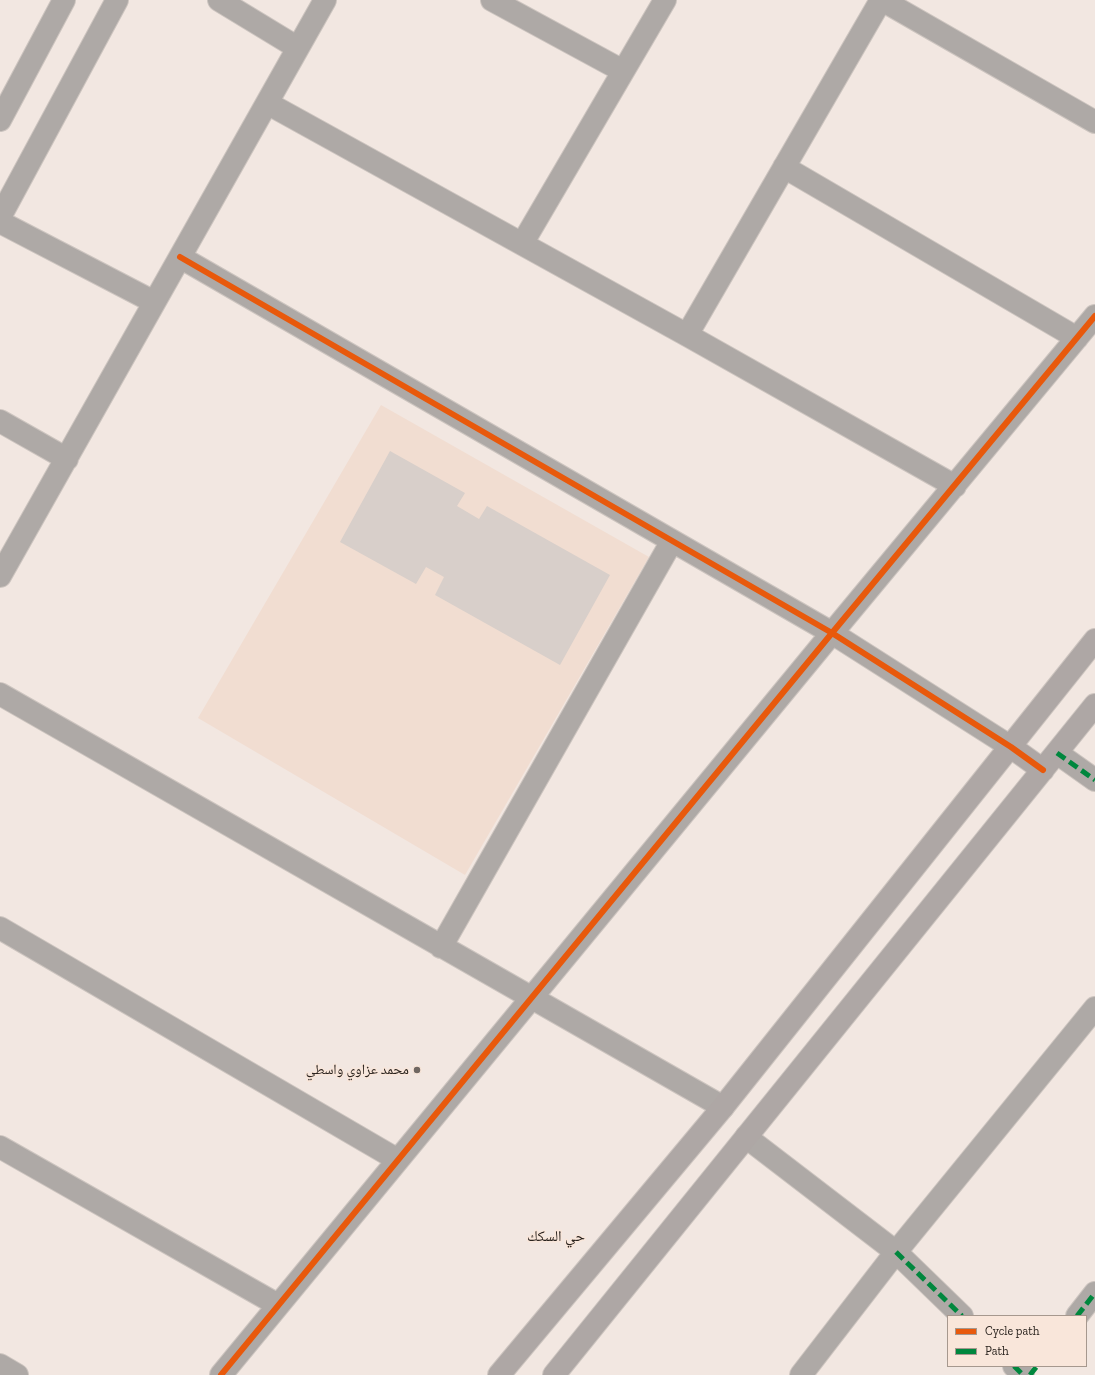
<!DOCTYPE html>
<html>
<head>
<meta charset="utf-8">
<style>
	body { margin:0 }
	#map { position:relative; width:1095px; height:1375px; overflow:hidden; background:#f2e7e1; font-family:"Zilla Slab",serif }
	canvas { display:block }
	.legend { position:absolute; left:947px; top:1315px; width:140px; height:52px; box-sizing:border-box; background:#f9e6da; border:1px solid #a6988e; margin:0; padding:5px 7px; list-style:none; font-size:12px; color:#29221d }
	.legend li { display:flex; align-items:center; gap:8px; height:20px }
	.legend b { width:20px; border:1px solid #a6988e }
</style>
</head>
<body>
<div id="map">
<canvas width="1095" height="1375"></canvas>
<ul class="legend">
<li><b style="height:5px;background:#e8590c"></b>Cycle path</li>
<li><b style="height:5px;background:#00873e"></b>Path</li>
</ul>
</div>
<script>
const g = document.querySelector('canvas').getContext('2d');
g.lineJoin = 'round';
function paint(path, color) { g.fillStyle = color; g.fill(path, 'evenodd'); }
const poly = rows => new Path2D(rows.map(r => 'M' + r).join(''));
function strokePath(path, color, width, dash) { g.strokeStyle = color; g.lineWidth = width; g.lineCap = dash ? 'butt' : 'round'; g.setLineDash(dash || []); g.stroke(path); }
function drawText(font, color, halo, rows, align = 'center') {
  g.font = font + ' "Zilla Slab","Noto Naskh Arabic",serif'; g.lineWidth = 3; g.setLineDash([]); g.textBaseline = 'middle'; g.strokeStyle = halo; g.fillStyle = color; for (const [text, x, y, turn = 0] of rows) {
    g.save(); g.translate(x, y); g.rotate((+turn || 0) * Math.PI / 180); g.textAlign = isNaN(turn) ? turn : align; if (halo) g.strokeText(text, 0, 0); g.fillText(text, 0, 0); g.restore();
  }
}
paint(poly([
	[381,405,649,557,465,875,198,718]
]), '#f1ddd1');
paint(poly([
	[390,451,465,493,457,506,479,519,487,506,610,575,560,665,435,595,444,577,426,567,416,584,340,542]
]), '#d8cfca');
const street = poly([
	[219,0,298,48],
	[492,0,623,71],
	[882,0,1095,122],
	[267,103,687,335,955,486],
	[0,120,64,0],
	[784,167,1077,338],
	[0,217,117,0],
	[0,222,154,302],
	[522,244,665,0],
	[180,257,832,633,1011,747],
	[687,335,881,0],
	[0,421,67,459],
	[0,576,325,0],
	[0,694,723,1107],
	[1057,753,1095,780],
	[0,928,398,1160],
	[441,947,672,541],
	[746,1137,896,1252,962,1316],
	[0,1147,278,1305],
	[1077,1316,1095,1293],
	[0,1365,17,1375],
	[1014,1366,1023,1375],
	[221,1375,832,633,1095,316],
	[801,1375,896,1252,1095,1008]
]);
const secondary = poly([
	[1011,747,1043,770],
	[499,1375,723,1107,1095,640],
	[554,1375,1095,705]
]);
strokePath(street, '#ccc4bf', 24);
strokePath(secondary, '#ccc4bf', 24);
strokePath(street, '#aea9a6', 22);
strokePath(secondary, '#aea7a5', 22);
strokePath(poly([
	[1057,753,1095,780],
	[896,1252,962,1316],
	[1077,1316,1095,1293],
	[1014,1366,1023,1375],
	[1030,1375,1037,1366]
]), '#00873e', 5, [10, 5]);
strokePath(poly([
	[180,257,832,633,1011,747,1043,770],
	[221,1375,832,633,1095,316]
]), '#e8590c', 6);
for (const [x, y, r, color] of [
	[417,1070,4,"#6f6762"]
]) { const dot = new Path2D(); dot.arc(x, y, r, 0, 2 * Math.PI); g.fillStyle = color; g.fill(dot); strokePath(dot, '#f9e6da', 1.5); }
drawText('14px', '#29221d', '#f9e6da', [
	["محمد عزاوي واسطي",409,1070]
], 'right');
drawText('15px', '#29221d', '#f9e6da', [
	["حي السكك",556,1237]
]);
</script>
</body>
</html>
